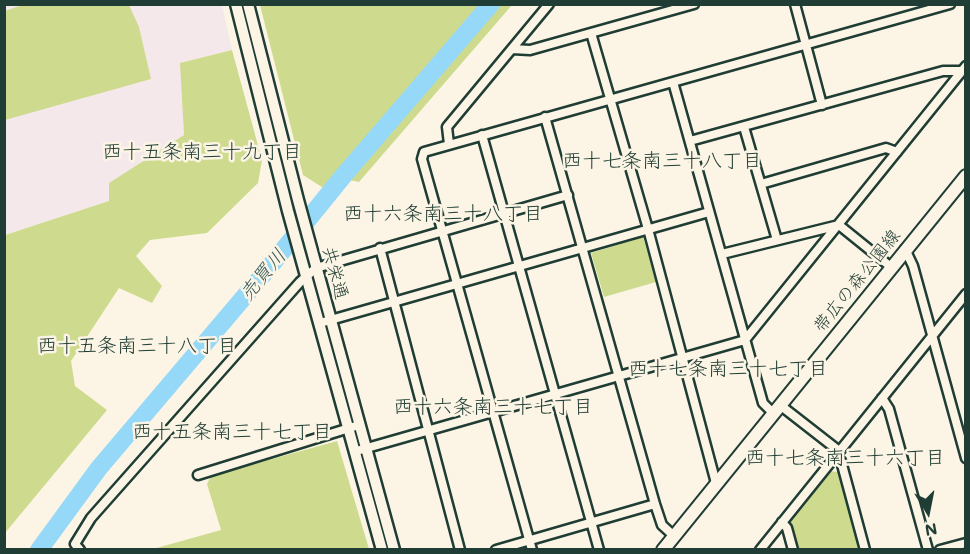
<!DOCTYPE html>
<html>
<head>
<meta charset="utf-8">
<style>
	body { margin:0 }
	#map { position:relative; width:970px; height:554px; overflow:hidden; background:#fcf5e5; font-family:Mali,sans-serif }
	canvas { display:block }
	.frame { position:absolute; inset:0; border:6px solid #1f3d34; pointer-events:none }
	.north { position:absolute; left:898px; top:482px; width:60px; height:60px; -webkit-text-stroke:4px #fcf5e5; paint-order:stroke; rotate:170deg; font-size:16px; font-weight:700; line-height:24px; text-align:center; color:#1f3d34 }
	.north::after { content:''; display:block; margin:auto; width:21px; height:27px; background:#1f3d34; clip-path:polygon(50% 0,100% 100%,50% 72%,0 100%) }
</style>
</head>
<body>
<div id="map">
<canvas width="970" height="554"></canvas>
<div class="frame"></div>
<div class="north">N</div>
</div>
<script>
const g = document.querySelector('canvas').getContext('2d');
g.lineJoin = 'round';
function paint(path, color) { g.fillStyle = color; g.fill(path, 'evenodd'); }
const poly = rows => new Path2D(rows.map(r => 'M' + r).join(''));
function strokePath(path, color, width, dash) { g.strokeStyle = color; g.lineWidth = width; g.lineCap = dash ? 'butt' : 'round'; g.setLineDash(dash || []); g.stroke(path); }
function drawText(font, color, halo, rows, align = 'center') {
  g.font = font + ' Mali,"Klee One",sans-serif'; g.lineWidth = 5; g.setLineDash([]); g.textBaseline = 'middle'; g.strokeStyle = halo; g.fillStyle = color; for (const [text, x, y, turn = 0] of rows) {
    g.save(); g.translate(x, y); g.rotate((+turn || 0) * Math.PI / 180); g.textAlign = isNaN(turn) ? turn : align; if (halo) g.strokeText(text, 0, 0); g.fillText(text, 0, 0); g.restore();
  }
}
paint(poly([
	[4,5,222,5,232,50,181,63,184,135,109,183,109,201,5,235]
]), '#f5e8eb');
paint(poly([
	[22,5,129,5,139,27,151,79,5,120,5,11],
	[260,5,260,4,512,5,359,182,336,177,325,189,303,175],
	[232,50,262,160,258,183,207,233,150,240,136,256,162,286,152,303,119,288,71,361,75,386,107,410,5,533,5,235,109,201,109,183,184,135,180,63],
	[643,237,656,282,604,297,591,253],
	[337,441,369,549,153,549,221,530,207,484,211,476],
	[829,471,838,472,860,549,798,549,789,522]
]), '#cedb8e');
strokePath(poly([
	[39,550,99,468,267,270,344,175,491,4]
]), '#96d8f8', 18);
const minor = poly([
	[795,4,822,105],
	[591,33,648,229,716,483],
	[512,49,530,50,694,4],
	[673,82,763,403,773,413],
	[545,117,655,504,662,525,674,536],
	[744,127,777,240],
	[482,135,599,550],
	[690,141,943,71,960,71],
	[449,144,447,127,549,4],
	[761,184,886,148,897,152],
	[380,248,460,550],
	[905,249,913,266,966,458],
	[722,254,839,225,891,267],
	[320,323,709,212],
	[882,398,889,409,928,550],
	[780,405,839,451],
	[360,450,745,340,966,66],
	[835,457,841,461,865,550],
	[198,475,359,425],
	[782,522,787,528,793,550],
	[80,550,75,544,91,518,300,282,316,268,568,195],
	[496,550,655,504],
	[532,550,422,159,424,152,950,4],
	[760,550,966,294],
	[940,550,966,543]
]);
const tertiary = poly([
	[236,4,288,211,382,550],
	[248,4,298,200,394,550]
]);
const secondary = poly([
	[663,550,966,176]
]);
strokePath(minor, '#1f3d34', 13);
strokePath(tertiary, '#1f3d34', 15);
strokePath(secondary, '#1f3d34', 16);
strokePath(minor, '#fcf5e5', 8);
strokePath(tertiary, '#fcf5e5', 10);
strokePath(secondary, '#fcf5e5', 12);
drawText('18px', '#1f3d34', '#fcf5e5', [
	["共栄通",335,273,75],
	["帯広の森公園線",857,281,-51]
]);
drawText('20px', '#1f3d34', '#fcf5e5', [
	["西十五条南三十九丁目",202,152],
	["西十七条南三十八丁目",662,161],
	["西十六条南三十八丁目",443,214],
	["西十五条南三十八丁目",137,346],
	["西十七条南三十七丁目",728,369],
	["西十六条南三十七丁目",493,407],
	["西十五条南三十七丁目",232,432],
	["西十七条南三十六丁目",845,458]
]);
drawText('italic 20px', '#375c5b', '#fcf5e5', [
	["売買川",263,275,-50]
]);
</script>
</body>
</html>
